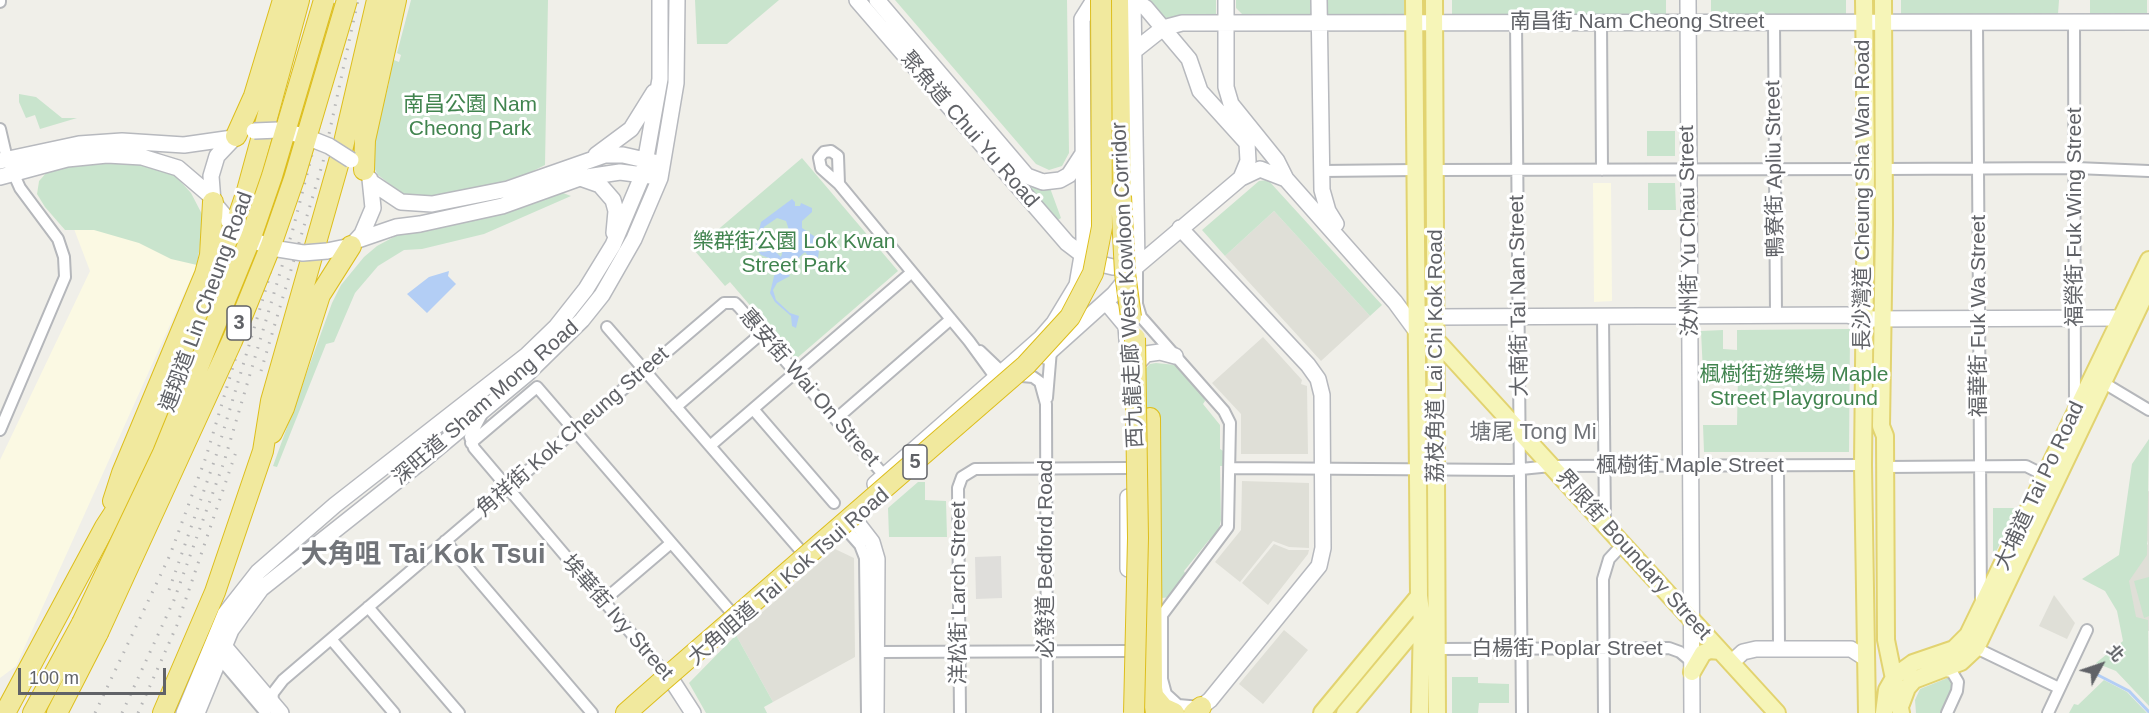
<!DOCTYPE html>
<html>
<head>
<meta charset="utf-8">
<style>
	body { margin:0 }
	#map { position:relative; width:2149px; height:713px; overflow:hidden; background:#f0efe9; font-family:Arial,"Noto Sans TC",sans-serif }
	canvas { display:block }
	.north { position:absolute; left:2071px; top:635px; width:60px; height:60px; -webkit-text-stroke:4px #fff; paint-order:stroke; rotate:50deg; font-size:16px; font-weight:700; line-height:24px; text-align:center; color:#606267 }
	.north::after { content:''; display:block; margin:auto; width:21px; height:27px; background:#606267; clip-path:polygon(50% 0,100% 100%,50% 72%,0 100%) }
	.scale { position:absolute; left:18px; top:668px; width:148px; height:27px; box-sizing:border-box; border:3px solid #606267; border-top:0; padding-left:8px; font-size:18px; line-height:21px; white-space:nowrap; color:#606267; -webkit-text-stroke:4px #fff; paint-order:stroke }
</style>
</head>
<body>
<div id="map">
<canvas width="2149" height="713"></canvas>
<div class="north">北</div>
<div class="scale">100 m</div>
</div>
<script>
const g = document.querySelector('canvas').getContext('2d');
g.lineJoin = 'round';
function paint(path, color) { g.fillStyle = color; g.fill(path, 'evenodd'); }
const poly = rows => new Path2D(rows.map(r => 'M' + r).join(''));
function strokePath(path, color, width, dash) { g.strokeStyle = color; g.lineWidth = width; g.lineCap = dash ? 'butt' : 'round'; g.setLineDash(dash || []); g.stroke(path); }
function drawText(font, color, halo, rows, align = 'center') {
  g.font = font + ' Arial,"Noto Sans TC",sans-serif'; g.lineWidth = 6; g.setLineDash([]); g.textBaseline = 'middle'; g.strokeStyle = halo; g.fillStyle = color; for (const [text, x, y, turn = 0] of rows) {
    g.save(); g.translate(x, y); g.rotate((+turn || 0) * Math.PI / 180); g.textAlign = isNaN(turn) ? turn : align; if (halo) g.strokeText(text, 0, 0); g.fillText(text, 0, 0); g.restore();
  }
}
paint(poly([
	[47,172,191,193,197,265,16,666,0,678,0,460,90,271,74,229,65,230,37,194,39,181],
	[1593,183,1611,183,1612,301,1594,302]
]), '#fbf9e3');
paint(poly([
	[1001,556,1002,598,976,599,975,557]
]), '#dfdedb');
paint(poly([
	[1274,211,1370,316,1321,361,1225,256],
	[1263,337,1302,380,1301,384,1307,386,1308,454,1241,454,1241,414,1212,383],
	[1242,481,1309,483,1309,548,1289,547,1273,541,1240,582,1215,562,1241,530],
	[2149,491,2149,631,2129,628,2113,574,2148,544,2134,495],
	[1274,544,1289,550,1309,550,1308,554,1268,605,1242,583],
	[835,549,854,558,855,657,773,702,736,635],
	[2054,595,2075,623,2067,639,2039,626],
	[1284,630,1308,650,1263,704,1239,684]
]), '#dfdfd7');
paint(poly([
	[411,0,548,0,545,165,529,173,480,189,429,200,405,196,378,175,371,162,371,150,389,83,390,64,394,60,399,62,401,55,397,53],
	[695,0,779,0,727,44,697,44],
	[895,0,1067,0,1069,153,1062,166,1049,170,1036,164],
	[1149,0,1216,0,1216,16,1177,16,1164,19],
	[1236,0,1311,0,1311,17,1244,16,1236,8],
	[1327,0,1405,0,1405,17,1328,17],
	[1452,0,1666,0,1666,16,1452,16],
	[1711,0,1846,0,1846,15,1711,15],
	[1901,0,2059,0,2058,14,1901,15],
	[2090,0,2147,0,2147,14,2090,14],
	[19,94,36,97,62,118,77,118,40,129,35,115,26,118,19,102],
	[1647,131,1675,131,1675,156,1647,156],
	[802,158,898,271,796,359,730,282,725,286,694,250],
	[108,161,144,163,173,173,191,193,204,218,197,265,171,259,139,243,94,230,65,230,45,207,37,194,39,181,47,172,66,163],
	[1268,180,1382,305,1370,316,1274,211,1225,256,1202,230,1259,181],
	[1024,182,1050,188,1061,218,1058,220],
	[1648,183,1675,183,1676,210,1648,210],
	[563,193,571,196,484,234,422,249,404,250,378,266,355,293,334,342,326,344,277,467,273,466,332,303,341,285,364,257,377,246,403,232],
	[1850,329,1849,452,1704,452,1703,425,1737,425,1738,374,1703,373,1701,331,1723,330,1723,349,1737,350,1737,330],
	[1156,363,1176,365,1202,391,1205,401,1203,404,1220,425,1220,449,1225,452,1226,466,1220,466,1221,520,1217,538,1209,540,1184,571,1186,575,1171,597,1162,598,1155,594,1140,374,1150,364],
	[2149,439,2147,555,2129,581,2136,617,2148,620,2149,706,2116,671,2096,663,2123,641,2117,611,2105,591,2082,579,2119,555,2132,464],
	[918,482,925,482,925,500,946,501,947,537,889,537,888,508],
	[1993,508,2017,508,1993,558],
	[2149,577,2149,616,2144,618,2134,581],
	[736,635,773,702,764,707,767,713,706,713,689,683],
	[1452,677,1478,677,1478,683,1509,684,1509,703,1479,703,1478,713,1452,713],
	[1950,677,1955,686,1943,713,1916,713,1915,700,1920,689],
	[2104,680,2127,692,2147,713,2069,713,2074,704,2078,705]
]), '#c9e4cd');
paint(poly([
	[792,199,795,202,795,206,800,206,801,203,812,208,812,212,802,221,802,228,817,238,820,243,818,258,813,262,805,252,785,270,790,276,777,283,773,290,776,300,790,313,799,316,796,328,792,326,791,316,775,302,770,293,776,268,774,260,761,255,755,247,761,222],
	[777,218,786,221,789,230,781,257,774,250,762,252,758,246,764,227],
	[449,271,448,276,456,284,427,313,407,294,429,277]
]), '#b3cef5');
strokePath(poly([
	[2092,672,2129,691,2149,712]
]), '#b3cef5', 3);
const street = poly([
	[0,2,0,0],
	[1516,22,1522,713],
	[1601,22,1602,170],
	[1774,22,1776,315],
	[1977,22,1981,601],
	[2074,22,2075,408],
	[0,129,7,159,20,188,58,239,64,257,65,277,0,430],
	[1884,169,2076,168,2149,171],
	[1434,170,1866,169],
	[1322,171,1415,170],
	[839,184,838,156,831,151,824,152,819,158,821,168,839,184,969,341,996,378],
	[1137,266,1137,304,1141,317,1224,411,1230,423,1228,527,1162,615,1162,679,1166,694,1178,705,1201,707],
	[1603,316,1605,525],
	[607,327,801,551],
	[980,351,1002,372],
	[1022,376,1033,377,1040,382,1046,404,1047,713],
	[2104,383,2149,410],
	[1047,398,1051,350],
	[676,407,762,333],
	[753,409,834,503],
	[481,416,470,437,474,448,670,679],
	[836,419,951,319],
	[471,443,537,387,731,612],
	[710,446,912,272],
	[1778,465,1779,649],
	[1885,467,2026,466,2038,472,2041,483],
	[1230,468,1511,470,1551,466,1863,465],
	[845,528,860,545,865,558,867,713],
	[445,541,592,713],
	[603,601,671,543],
	[368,607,459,713],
	[331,639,394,713],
	[1976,648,2059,688],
	[1437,649,1669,648,1680,652,1692,662],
	[878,652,1128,651],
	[216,654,266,713],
	[1941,670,1952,672,1958,682,1957,691,1947,713],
	[272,702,273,693,283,680,724,303,735,303,739,307,888,480],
	[960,713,958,488,962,477,975,469,1128,468],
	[1604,713,1603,579,1609,559,1623,544],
	[2048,713,2087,630]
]);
const secondary = poly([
	[857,0,1067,243,1092,262,1113,267,1134,266],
	[877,0,1027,176,1043,182,1060,180,1069,175,1082,155],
	[1133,0,1137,266],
	[1134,0,1146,8,1189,59,1200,91,1247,143,1248,161,1241,178],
	[1226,0,1226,87,1231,104,1277,161,1286,179,1395,302,1417,332],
	[1319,0,1322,190,1328,211,1336,224],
	[1688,0,1692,713],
	[1134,51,1163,28,1182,23,2149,22],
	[596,155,631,129,654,92],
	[0,161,79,144,122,141,184,145,233,138],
	[0,177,67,159,107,155,142,157,178,168,212,197],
	[583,179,600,185,613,200,616,211,614,233],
	[371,182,401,202,432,204,508,189,605,155,623,155,654,162],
	[229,221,213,202,211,176,217,156,235,137],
	[1180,228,1308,365,1318,379,1322,395,1323,548,1319,566,1210,700,1201,707],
	[358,240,396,227,420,224,502,206,580,178,620,172,651,176],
	[327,251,351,246,362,234,373,208,370,179],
	[1106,302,1126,326,1128,353],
	[1417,312,1436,317,1847,315,1863,319,2121,318],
	[1045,356,1114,294,1137,266,1241,178,1260,169,1286,179],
	[1131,370,1146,354,1160,352,1175,356],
	[875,484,1041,338,1054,323,1077,285,1084,244,1082,19,1094,0],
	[1128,497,1128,569],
	[855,520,872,542,877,559,876,713],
	[219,640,281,713],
	[1731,663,1743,652,1756,649,1851,649,1865,658],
	[671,679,693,713],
	[184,713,225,614,258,572,335,505,527,355,556,327,586,289,613,245,643,174,660,79,660,0],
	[197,713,231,630,261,589,421,462,528,373,582,320,602,295,634,239,660,178,676,83,677,0]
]);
const primary = poly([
	[1414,0,1419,596,1422,620,1420,713],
	[1434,0,1437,713],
	[1864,0,1866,169,1863,465,1867,713],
	[1883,0,1884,224,1881,426,1885,436,1886,640,1901,713],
	[1436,340,1777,713],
	[1692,672,1703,653,1710,650,1720,651],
	[1901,704,1907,688,1914,680,1961,662,1976,648,2149,286],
	[1322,713,1419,596],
	[1345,713,1425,617],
	[1884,713,1887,690,1895,676,1913,663,1954,649,1968,635,2149,260]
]);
const highway = poly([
	[1118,0,1121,196],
	[236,136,254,96,283,0],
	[364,170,365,140,396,0],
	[1150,418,1152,688,1156,713],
	[272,433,284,408,320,295,351,246],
	[113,501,122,473,205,274,210,255,213,202],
	[1153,696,1163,708,1174,713],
	[5,713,105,527,135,481,186,370,247,191,299,0],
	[33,713,82,623],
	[57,713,98,633],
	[163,713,215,592,263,451,271,401,342,151,377,0],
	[626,713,660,683],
	[1194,713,1201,707]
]);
strokePath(street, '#b5b7bb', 14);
strokePath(secondary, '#b7b9be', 18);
strokePath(primary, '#e2d370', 20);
strokePath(highway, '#ddbe1c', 22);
strokePath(street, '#fff', 10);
strokePath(secondary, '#fff', 15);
strokePath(primary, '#f6f5b8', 16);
strokePath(highway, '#f1e99e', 20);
strokePath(poly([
	[261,371,323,162,358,0],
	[169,590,215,459,267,285,307,124,332,0],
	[95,713,170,555,206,457,258,283,295,121,319,0],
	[122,713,174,600,224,462,293,229,319,127,345,0],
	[138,713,177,625,237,449]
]), '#b6b6b7', 3, [1.5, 8]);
const secondaryBridge = poly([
	[254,131,279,130,304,136,329,146,351,160],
	[229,221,253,240,272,248,303,253,327,251]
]);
const highwayBridge = poly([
	[1121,196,1125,273,1131,317],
	[82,623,163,453,251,237,272,176,324,0],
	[98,633,232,341,271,245,294,179,347,0],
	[660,683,1026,365,1070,317,1093,273,1102,227,1101,0],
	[1134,713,1138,538,1135,338]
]);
strokePath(secondaryBridge, '#b7b9be', 18, []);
strokePath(highwayBridge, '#ddbe1c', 22, []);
strokePath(secondaryBridge, '#fff', 15);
strokePath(highwayBridge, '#f1e99e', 20);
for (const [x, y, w] of [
	[239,323,24],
	[915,462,24]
]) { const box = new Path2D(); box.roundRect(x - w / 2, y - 17, w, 34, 4.5); g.fillStyle = '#fff'; g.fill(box); strokePath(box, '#606267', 1.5); }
drawText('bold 20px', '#606267', null, [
	["3",239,323],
	["5",915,462]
]);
drawText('21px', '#606267', '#fff', [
	["南昌街 Nam Cheong Street",1637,22],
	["聚魚道 Chui Yu Road",969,130,49],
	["鴨寮街 Apliu Street",1775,169,-91],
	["長沙灣道 Cheung Sha Wan Road",1863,195,-90],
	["福榮街 Fuk Wing Street",2075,217,-90],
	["汝州街 Yu Chau Street",1689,231,-91],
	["西九龍走廊 West Kowloon Corridor",1128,285,-93],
	["大南街 Tai Nan Street",1519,296,-91],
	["連翔道 Lin Cheung Road",207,302,-70],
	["福華街 Fuk Wa Street",1979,316,-90],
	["荔枝角道 Lai Chi Kok Road",1436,356,-90],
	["惠安街 Wai On Street",809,388,49],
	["深旺道 Sham Mong Road",486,403,-41],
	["角祥街 Kok Cheung Street",573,432,-41],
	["楓樹街 Maple Street",1690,466],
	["大埔道 Tai Po Road",2040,486,-65],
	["界限街 Boundary Street",1633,555,48],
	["必發道 Bedford Road",1046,559,-90],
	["大角咀道 Tai Kok Tsui Road",789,577,-41],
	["洋松街 Larch Street",959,593,-90],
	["埃華街 Ivy Street",617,618,49],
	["白楊街 Poplar Street",1567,649]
]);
drawText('21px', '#41844f', '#fff', [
	["南昌公園 Nam",470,105],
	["Cheong Park",470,129],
	["樂群街公園 Lok Kwan",794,242],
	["Street Park",794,266],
	["楓樹街遊樂場 Maple",1794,375],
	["Street Playground",1794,399]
]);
drawText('22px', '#717479', '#fff', [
	["塘尾 Tong Mi",1533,433]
]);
drawText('bold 27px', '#717479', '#fff', [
	["大角咀 Tai Kok Tsui",423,556]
]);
</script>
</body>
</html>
